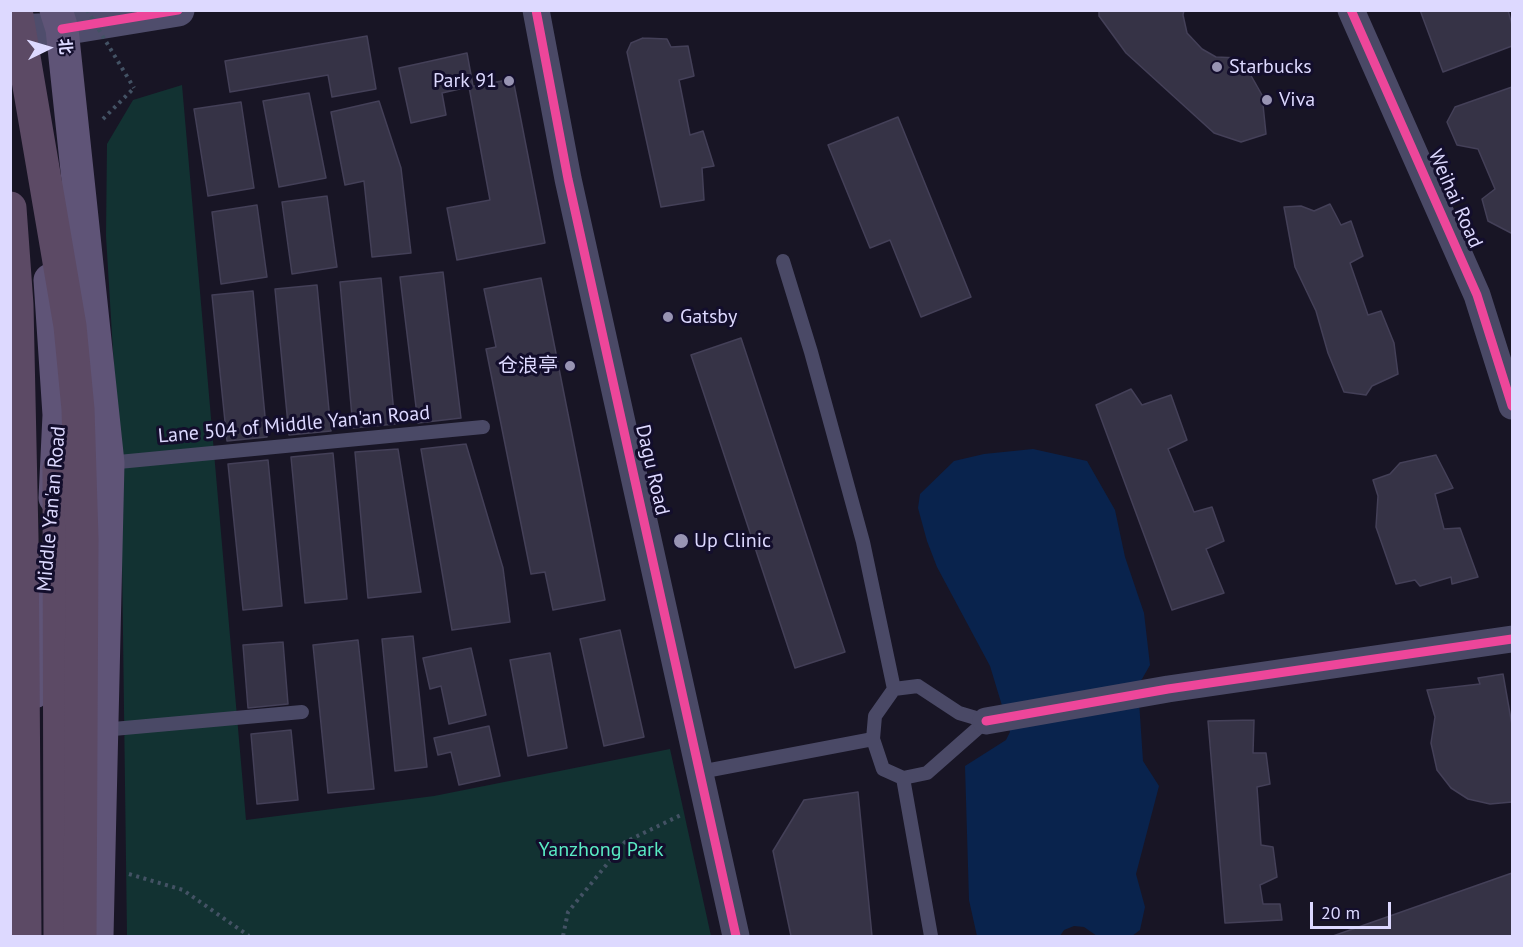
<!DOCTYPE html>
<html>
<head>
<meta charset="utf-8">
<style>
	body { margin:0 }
	#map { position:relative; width:1523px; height:947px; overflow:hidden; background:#181525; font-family:"PT Sans","Noto Sans SC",sans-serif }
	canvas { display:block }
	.frame { position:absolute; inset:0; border:12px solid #ddd9ff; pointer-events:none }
	.north { position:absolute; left:18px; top:18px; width:60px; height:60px; -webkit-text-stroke:4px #130e2c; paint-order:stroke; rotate:85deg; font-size:16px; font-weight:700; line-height:24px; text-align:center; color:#ddd9ff }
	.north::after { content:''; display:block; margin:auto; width:21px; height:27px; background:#ddd9ff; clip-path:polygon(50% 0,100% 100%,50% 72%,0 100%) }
	.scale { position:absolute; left:1310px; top:902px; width:81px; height:27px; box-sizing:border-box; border:3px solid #ddd9ff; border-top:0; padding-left:8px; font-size:18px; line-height:21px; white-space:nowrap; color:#ddd9ff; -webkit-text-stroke:4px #130e2c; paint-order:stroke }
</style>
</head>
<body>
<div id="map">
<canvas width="1523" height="947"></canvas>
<div class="frame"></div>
<div class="north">北</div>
<div class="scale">20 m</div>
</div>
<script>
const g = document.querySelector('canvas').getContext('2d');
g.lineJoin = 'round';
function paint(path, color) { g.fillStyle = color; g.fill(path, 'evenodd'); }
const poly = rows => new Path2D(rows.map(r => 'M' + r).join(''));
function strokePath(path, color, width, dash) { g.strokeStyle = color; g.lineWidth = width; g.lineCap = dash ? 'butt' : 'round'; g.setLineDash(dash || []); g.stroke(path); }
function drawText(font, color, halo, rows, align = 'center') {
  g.font = font + ' "PT Sans","Noto Sans SC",sans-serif'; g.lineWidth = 6; g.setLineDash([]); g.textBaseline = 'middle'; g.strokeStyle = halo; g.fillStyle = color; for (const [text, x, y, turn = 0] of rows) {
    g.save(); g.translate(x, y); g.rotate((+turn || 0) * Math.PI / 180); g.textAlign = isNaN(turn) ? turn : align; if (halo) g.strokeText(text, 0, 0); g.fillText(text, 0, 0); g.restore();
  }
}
paint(poly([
	[182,85,246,820,434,796,670,749,711,936,127,936,121,483,106,236,107,144,133,100]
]), '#123232');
paint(poly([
	[1033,449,1087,461,1115,510,1125,557,1144,613,1150,665,1138,686,1143,761,1159,786,1136,874,1145,907,1140,930,1132,936,1097,936,1084,927,1074,926,1064,930,1060,936,977,936,969,900,965,766,1006,740,1010,732,990,666,937,567,927,541,918,508,920,494,954,461,984,454]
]), '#09234d');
const building = poly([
	[1099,10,1184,10,1183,15,1187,33,1202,49,1216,57,1239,58,1249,72,1262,95,1266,134,1241,142,1214,133,1126,53,1099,16,1099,10],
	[1420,10,1508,10,1512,25,1512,46,1443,72,1420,10],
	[367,36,376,89,332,97,328,75,230,92,225,61,367,36],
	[643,38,667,39,671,47,688,46,694,76,679,80,690,135,703,131,714,166,702,168,704,200,661,207,627,52,631,43,643,38],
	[467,53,473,86,442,93,446,115,411,123,399,68,467,53],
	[513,79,545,243,457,260,447,208,490,200,469,87,513,79],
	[1512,87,1512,232,1511,233,1488,221,1482,199,1495,189,1478,149,1457,145,1447,122,1455,107,1512,87],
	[309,93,326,178,279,187,263,101,309,93],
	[379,101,401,168,411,253,372,257,364,181,345,185,331,112,379,101],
	[241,102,254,188,208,196,194,109,241,102],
	[898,117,971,297,921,317,890,240,870,248,828,145,898,117],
	[327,196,337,267,292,274,282,202,327,196],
	[1330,204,1341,225,1351,221,1363,256,1350,263,1368,315,1381,311,1394,343,1398,374,1372,386,1366,395,1344,392,1328,353,1316,311,1295,267,1284,207,1301,206,1314,211,1330,204],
	[257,205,267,277,221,284,212,212,257,205],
	[443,272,461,418,418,423,400,277,443,272],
	[381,278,395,424,353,428,340,282,381,278],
	[541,278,605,600,553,610,545,572,531,574,486,349,496,347,484,289,541,278],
	[317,285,331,431,289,435,275,289,317,285],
	[253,291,267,437,227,441,212,295,253,291],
	[741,338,845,652,795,668,691,355,741,338],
	[1131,389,1142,405,1171,395,1187,440,1168,449,1194,512,1212,507,1224,541,1206,549,1224,593,1172,610,1096,405,1131,389],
	[466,444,503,568,510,622,452,630,421,449,466,444],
	[398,449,421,592,368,598,355,452,398,449],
	[333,453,347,599,305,603,291,457,333,453],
	[1436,455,1453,488,1435,494,1444,529,1460,528,1478,577,1452,584,1451,577,1420,586,1415,580,1396,584,1376,527,1378,496,1373,480,1390,474,1400,463,1436,455],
	[268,460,282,606,243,610,228,464,268,460],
	[620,630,644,737,604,746,580,639,620,630],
	[413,636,427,767,395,771,382,639,413,636],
	[358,640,374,789,328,793,313,645,358,640],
	[283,642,288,704,248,708,243,645,283,642],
	[471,648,486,715,449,724,441,686,430,689,423,658,471,648],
	[550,653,567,748,528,756,510,660,550,653],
	[1503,674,1512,725,1512,802,1490,804,1468,799,1451,788,1437,770,1431,743,1435,717,1427,690,1480,684,1478,678,1503,674],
	[1254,720,1253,753,1266,753,1270,784,1257,787,1261,845,1273,847,1277,877,1260,885,1263,904,1280,904,1282,920,1225,923,1208,721,1254,720],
	[489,726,500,776,459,785,451,752,438,755,434,738,489,726],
	[291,730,298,800,257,804,251,734,291,730],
	[858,792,872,936,791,936,773,851,804,800,858,792],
	[1512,873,1512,936,1333,936,1512,873]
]);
paint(building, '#363346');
strokePath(building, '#444058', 1.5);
strokePath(poly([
	[103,119,134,88],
	[129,874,183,890,249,936],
	[563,936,568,912,625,842,683,814]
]), '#435264', 4, [3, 4.5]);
strokePath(poly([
	[783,261,811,352,863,542,894,689],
	[108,463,483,427],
	[918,686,959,713,986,721,927,773,903,778,883,769,873,739,875,716,894,689,918,686],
	[102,730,302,712],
	[700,772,873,739],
	[903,778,931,936]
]), '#4a4966', 14);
strokePath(poly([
	[536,10,568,179,736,936],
	[1351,10,1477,295,1512,406],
	[986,721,1168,689,1512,639]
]), '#4a4966', 27);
strokePath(poly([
	[10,31,62,29,178,10]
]), '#4f4d6c', 33);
strokePath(poly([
	[56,10,62,29,108,463,97,936],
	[50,280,59,415,55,498],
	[34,692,48,570]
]), '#5f5477', 33);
strokePath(poly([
	[10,208,17,305,22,538,25,936],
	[59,469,60,936]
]), '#5c4a65', 33);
strokePath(poly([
	[87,10,134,88]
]), '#435264', 4, [3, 4.5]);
strokePath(poly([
	[16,10,70,326,78,409,82,539,80,936]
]), '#5c4a65', 33);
strokePath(poly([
	[536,10,568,179,736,936],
	[1351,10,1477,295,1512,406],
	[62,29,178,10],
	[986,721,1168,689,1512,639]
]), '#ed469a', 9);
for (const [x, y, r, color] of [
	[1217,67,6,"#9894b3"],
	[509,81,6,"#9894b3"],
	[1267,100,6,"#9894b3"],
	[668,317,6,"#9894b3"],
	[570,366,6,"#9894b3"],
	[681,541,8,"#9894b3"]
]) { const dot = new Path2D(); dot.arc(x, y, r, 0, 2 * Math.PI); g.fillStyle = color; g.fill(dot); strokePath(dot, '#130e2c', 2); }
drawText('20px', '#ddd9ff', '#130e2c', [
	["Starbucks",1229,67],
	["Park 91",497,81,"right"],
	["Viva",1279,100],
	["Gatsby",680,317],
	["仓浪亭",558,366,"right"],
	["Up Clinic",694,541]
], 'left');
drawText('20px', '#ddd9ff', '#130e2c', [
	["Weihai Road",1455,199,66],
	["Lane 504 of Middle Yan'an Road",294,425,-5],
	["Dagu Road",652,470,77],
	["Middle Yan'an Road",52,509,-85]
]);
drawText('20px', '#59ebc3', '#130e2c', [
	["Yanzhong Park",601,850]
]);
</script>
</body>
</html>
